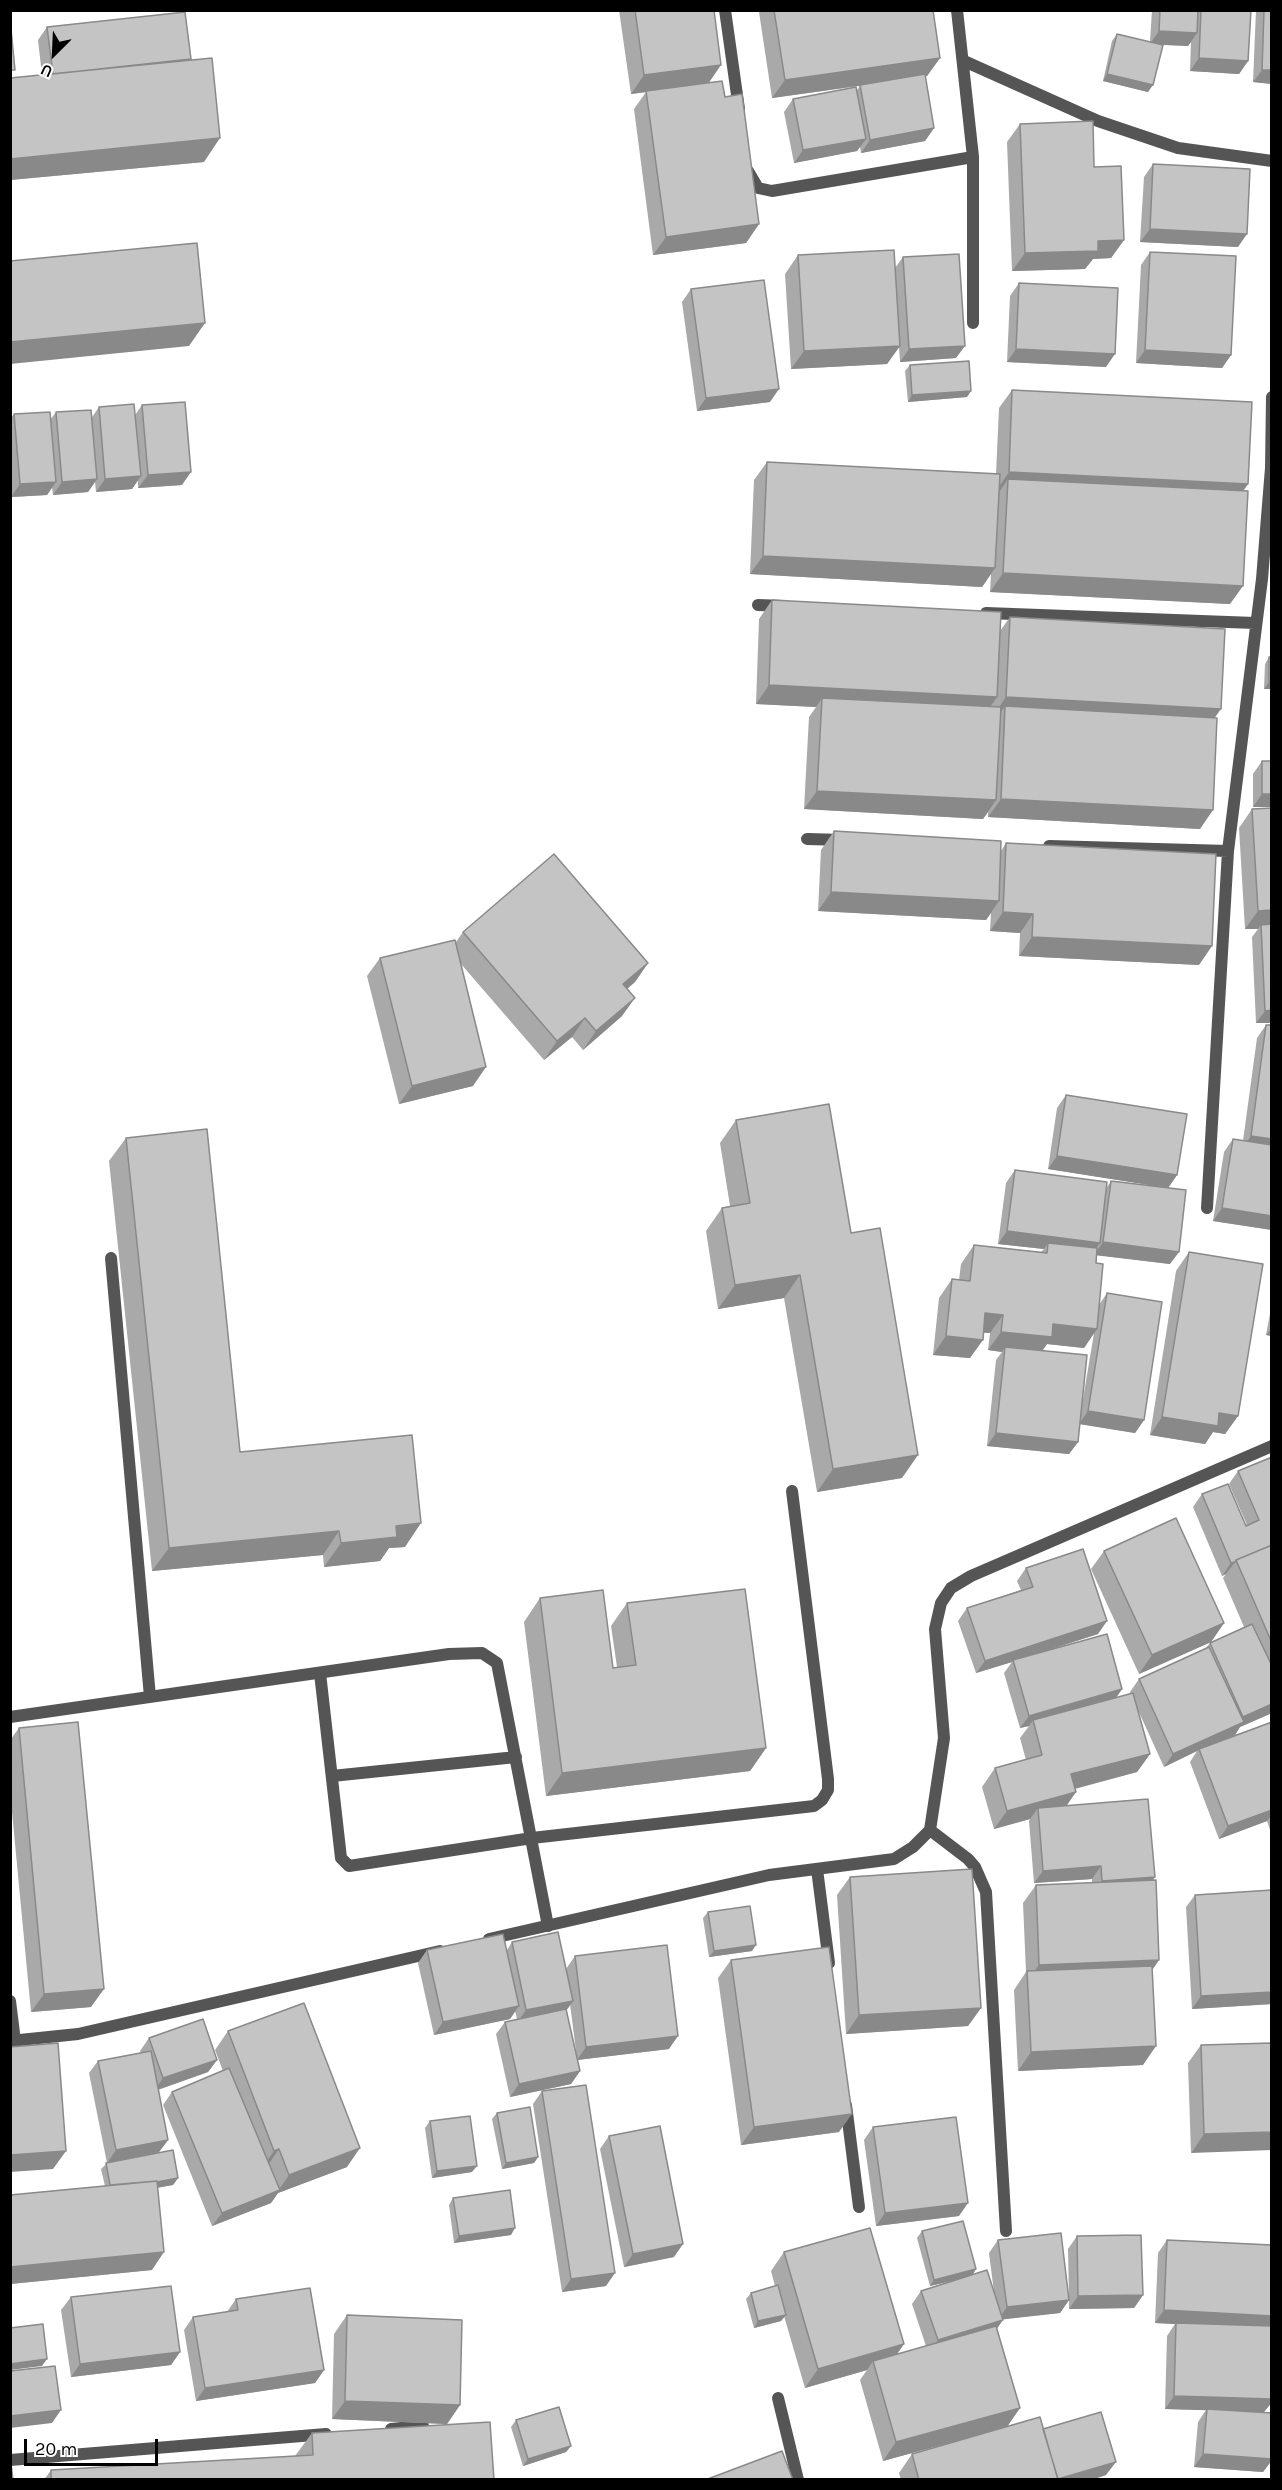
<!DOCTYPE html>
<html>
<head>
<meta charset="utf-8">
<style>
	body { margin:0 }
	#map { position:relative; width:1282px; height:2490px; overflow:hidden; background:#fff; font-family:Karla,sans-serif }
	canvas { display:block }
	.frame { position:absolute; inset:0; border:12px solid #000; pointer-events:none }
	.north { position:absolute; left:24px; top:24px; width:60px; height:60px; -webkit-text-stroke:4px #fff; paint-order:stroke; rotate:204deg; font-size:16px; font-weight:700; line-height:24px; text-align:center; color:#000 }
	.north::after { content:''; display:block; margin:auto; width:21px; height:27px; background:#000; clip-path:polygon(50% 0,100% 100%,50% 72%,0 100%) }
	.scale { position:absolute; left:24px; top:2439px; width:134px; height:27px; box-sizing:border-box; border:3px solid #000; border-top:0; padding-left:8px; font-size:18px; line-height:21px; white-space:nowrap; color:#000; -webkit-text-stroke:4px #fff; paint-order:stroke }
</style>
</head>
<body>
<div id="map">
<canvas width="1282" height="2490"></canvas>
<div class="frame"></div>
<div class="north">U</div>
<div class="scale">20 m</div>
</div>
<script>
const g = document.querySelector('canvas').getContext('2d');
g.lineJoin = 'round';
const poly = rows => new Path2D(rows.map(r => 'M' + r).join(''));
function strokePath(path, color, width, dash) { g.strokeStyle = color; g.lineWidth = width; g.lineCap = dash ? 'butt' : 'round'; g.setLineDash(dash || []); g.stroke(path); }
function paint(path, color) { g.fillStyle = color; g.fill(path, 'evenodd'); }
strokePath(poly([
	[111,1258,150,1697],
	[320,1673,341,1858,349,1866,532,1838,814,1806,822,1800,828,1790,828,1779,792,1491],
	[10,1717,449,1654,482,1653,497,1663,548,1926],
	[332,1776,516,1757],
	[817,1869,829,1963],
	[10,2001,15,2041],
	[846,2105,859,2207]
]), '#555', 12);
strokePath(poly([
	[725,10,739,109],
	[957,10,973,157,973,323],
	[964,61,1098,121,1178,148,1272,161],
	[748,171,758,188,772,191,973,157],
	[758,605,783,606],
	[986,613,1255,623],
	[807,839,843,840],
	[1049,846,1228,851],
	[1207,1208,1228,851,1262,579,1271,468,1272,397],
	[930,1830,968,1859,975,1867,986,1892,1006,2231],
	[489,1939,769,1875,894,1859,913,1847,930,1830,944,1738,935,1629,941,1603,951,1588,971,1576,1272,1446],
	[10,2041,78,2034,440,1951],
	[778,2398,798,2480],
	[391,2429,423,2426],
	[10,2460,326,2434]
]), '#555', 12);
paint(poly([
	[619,10,714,10,709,83,725,97,759,224,746,243,653,255,634,109,646,92,631,94],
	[760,10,933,10,940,58,927,76,925,76,934,128,925,141,861,153,860,147,857,151,794,163,784,112,793,99,857,90,860,86,772,98,759,12],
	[1152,10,1251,10,1248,61,1239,74,1190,71,1191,42,1188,46,1162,45,1148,92,1103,81,1112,41,1117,34,1150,42],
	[1256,10,1272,10,1272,84,1253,82],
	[47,27,204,162,10,180,10,78,42,75,38,40],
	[1020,124,1094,167,1124,240,1111,258,1093,259,1085,269,1012,271,1007,142],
	[1153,164,1238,247,1140,242,1144,177],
	[1150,252,1231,355,1222,368,1136,363,1141,265],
	[798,255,895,268,903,257,956,358,900,362,899,347,887,364,791,369,785,274],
	[1019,283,1106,367,1007,362,1010,296],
	[691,289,770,402,697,411,682,302],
	[910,365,967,397,908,402,905,371],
	[1012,390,1243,491,1230,604,990,592,991,574,982,587,750,574,754,480,767,462,996,474,999,408],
	[142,405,182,485,138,488,138,480,132,489,96,492,95,482,88,492,53,495,52,487,47,495,11,497,10,419,14,414,50,420,56,412,92,417,99,407,135,415],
	[772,600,1000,631,1010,617,1215,718,1200,829,988,817,988,812,983,819,804,809,809,717,816,707,756,704,759,619],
	[1269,657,1272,657,1272,689,1264,689,1265,664],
	[1262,761,1272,761,1272,807,1253,807,1253,774],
	[1272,808,1272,1023,1256,1023,1252,937,1258,929,1245,929,1239,828,1252,809],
	[834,831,1001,851,1006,843,1199,965,1019,956,1020,933,990,931,991,913,986,920,818,911,821,850],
	[463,932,648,963,635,982,627,989,622,1016,583,1050,572,1037,544,1060,461,964,473,1086,399,1104,367,976,380,958,456,942],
	[1266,1025,1272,1230,1213,1221,1224,1152,1233,1139,1243,1141,1257,1038],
	[1066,1095,1177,1175,1168,1188,1170,1264,1097,1255,1096,1263,1099,1305,1107,1293,1144,1420,1135,1433,1080,1424,1078,1442,1069,1454,987,1446,996,1360,1002,1352,988,1350,990,1333,984,1333,970,1358,933,1355,939,1298,952,1279,959,1280,961,1264,974,1245,1041,1252,1044,1249,998,1244,1006,1183,1015,1170,1107,1187,1111,1181,1157,1186,1048,1169,1057,1108],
	[1094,1333,1082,1405,1042,1350,1047,1344,1084,1348],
	[736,1120,851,1233,902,1478,817,1492,784,1298,718,1309,706,1231,722,1208,730,1206,720,1143],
	[126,1138,240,1452,405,1547,389,1548,380,1561,324,1567,323,1555,152,1571,109,1161],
	[1189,1252,1238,1416,1225,1434,1213,1432,1205,1444,1150,1435,1176,1271],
	[1272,1303,1272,1336,1266,1335],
	[1272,1457,1272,1713,1240,1727,1235,1735,1224,1739,1272,1722,1272,1829,1270,1830,1267,1821,1219,1839,1190,1762,1197,1751,1164,1767,1137,1708,1150,1754,1137,1772,1075,1789,1066,1806,1153,1880,1159,1960,1152,1970,1143,2065,1018,2071,1014,1990,1026,1972,1023,1903,1036,1885,1092,1883,1092,1879,1034,1883,1029,1821,1030,1819,994,1829,982,1787,995,1768,1026,1760,1020,1738,1029,1726,1020,1728,1004,1673,1012,1662,976,1673,958,1621,967,1608,1021,1590,1017,1581,1026,1568,1098,1634,1043,1652,1122,1689,1116,1698,1131,1694,1130,1692,1139,1679,1205,1649,1210,1643,1244,1627,1223,1578,1226,1574,1222,1576,1193,1507,1202,1494,1247,1525,1229,1484,1238,1471],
	[1104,1551,1224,1623,1211,1642,1139,1674,1091,1569],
	[540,1598,613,1668,617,1667,611,1626,627,1603,766,1748,750,1771,546,1796,524,1622],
	[19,1728,91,2007,31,2012,10,1791,10,1740],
	[850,1877,981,2008,968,2026,846,2034,837,1895],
	[1272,1890,1272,2004,1192,2009,1186,1907,1195,1895],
	[708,1912,752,1951,709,1957,703,1918],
	[512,1942,566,1969,575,1956,669,2049,577,2060,580,2071,571,2084,510,2097,496,2034,505,2022,517,2019,515,2011,510,2019,434,2035,418,1963,427,1950,507,1950],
	[570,2004,577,2059,566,2010],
	[731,1960,839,2132,741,2145,718,1978],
	[228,2031,347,2167,278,2193,271,2203,212,2226,163,2105,172,2092,223,2071,215,2050],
	[149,2038,217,2060,208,2072,158,2090,168,2140,159,2152,178,2178,173,2185,158,2187,152,2270,10,2284,10,2195,105,2186,101,2169,107,2163,89,2073,98,2061,141,2053,140,2051],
	[1272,2043,1191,2153,1188,2063,1201,2045],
	[542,2091,606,2286,562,2292,533,2104],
	[497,2113,538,2157,534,2163,502,2169,492,2119],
	[430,2121,472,2172,432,2178,425,2128],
	[873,2127,959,2216,876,2226,864,2140],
	[609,2136,674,2257,624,2267,600,2149],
	[453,2198,511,2235,454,2243,449,2205],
	[922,2231,994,2292,989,2253,998,2240,1069,2299,1068,2249,1077,2236,1143,2295,1134,2308,1069,2309,1069,2300,1060,2313,1002,2319,997,2328,1020,2408,1007,2426,1043,2429,1106,2475,1091,2480,901,2480,899,2473,912,2454,994,2430,883,2461,860,2380,867,2370,805,2388,784,2316,781,2321,754,2328,746,2299,751,2293,775,2286,771,2271,784,2252,897,2354,926,2346,912,2304,921,2291,956,2280,930,2286,917,2238],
	[1167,2240,1272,2245,1272,2402,1264,2412,1246,2412,1272,2413,1272,2460,1263,2472,1194,2467,1198,2422,1206,2410,1165,2409,1167,2336,1175,2324,1155,2323,1158,2253],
	[71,2297,180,2352,171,2365,71,2377,61,2310],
	[236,2299,324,2370,315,2383,196,2401,184,2330,193,2317,227,2312],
	[347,2315,460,2405,447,2424,332,2419,334,2334],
	[516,2420,571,2446,566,2452,523,2466,511,2427],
	[312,2433,494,2480,44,2480,51,2470,295,2456]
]), '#a9a9a9');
paint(poly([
	[1159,31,1197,33,1188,46,1150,44],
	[940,58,927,76,772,98,785,80],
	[1199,58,1248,61,1239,74,1190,71],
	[721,65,708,84,631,94,644,75],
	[1262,70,1272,70,1272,84,1253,82],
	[1107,74,1153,85,1148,92,1103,81],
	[934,128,925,141,861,153,870,140],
	[220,138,204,162,10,180,10,159],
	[866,139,857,151,794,163,803,150],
	[759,224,746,243,653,255,666,237],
	[1150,229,1247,234,1238,247,1140,242],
	[1124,240,1111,258,1093,259,1085,269,1012,271,1025,253,1098,241],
	[205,323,189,346,10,364,10,342],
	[900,346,887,364,791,369,804,351],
	[965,346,956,358,900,362,909,349],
	[1016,349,1115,354,1106,367,1007,362],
	[1145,350,1231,355,1222,368,1136,363],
	[779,389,770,402,697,411,706,398],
	[971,391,967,397,908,402,912,395],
	[191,472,182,485,138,488,148,475],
	[1009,472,1248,484,1235,503,1008,479,1000,491,996,491],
	[141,476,132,489,96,492,105,479],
	[97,479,88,492,53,495,62,482],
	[56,482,47,495,11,497,20,484],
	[763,556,995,568,982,587,750,574],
	[1003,573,1243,586,1230,604,990,592],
	[1269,682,1272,682,1272,689,1264,689],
	[769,685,997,697,984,716,822,698,816,707,756,704],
	[1006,697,1221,709,1208,727,1005,706,998,716,993,716],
	[817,791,996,800,983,819,804,809],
	[1262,794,1272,794,1272,807,1253,807],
	[1001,799,1213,810,1200,829,988,817],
	[831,892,999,901,986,920,818,911],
	[1272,910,1272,928,1261,925,1258,929,1245,929,1258,911],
	[1003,912,1033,914,1020,933,990,931],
	[1032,937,1212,946,1199,965,1019,956],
	[648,963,635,982,610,1003,623,984],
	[635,998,622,1016,583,1050,596,1031],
	[1272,1010,1272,1023,1256,1023,1265,1011],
	[585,1018,572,1037,544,1060,557,1041],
	[486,1067,473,1086,399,1104,412,1086],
	[1251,1136,1272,1139,1272,1153,1242,1149],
	[1057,1156,1177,1175,1168,1188,1048,1169],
	[1222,1208,1272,1216,1272,1230,1213,1221],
	[1007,1231,1100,1243,1091,1256,1048,1243,1044,1249,998,1244],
	[1103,1242,1179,1252,1170,1264,1094,1255],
	[800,1275,784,1298,718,1309,735,1285],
	[985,1313,1003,1315,990,1333,972,1331],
	[1053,1324,1097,1329,1084,1348,1047,1344,1039,1356,1005,1347,1002,1352,988,1350,1001,1332],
	[1272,1328,1272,1336,1266,1335],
	[946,1336,983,1340,970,1358,933,1355],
	[1088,1411,1144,1420,1135,1433,1079,1424],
	[1219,1413,1238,1416,1225,1434,1213,1432,1205,1444,1150,1435,1162,1417],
	[996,1433,1078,1442,1069,1454,987,1446],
	[918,1455,902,1478,817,1492,833,1469],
	[421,1523,405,1547,389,1548,380,1561,324,1567,341,1543,396,1526],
	[339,1531,323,1555,152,1571,169,1548],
	[1235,1562,1226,1574,1222,1576,1231,1563],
	[1107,1621,1098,1634,1013,1661,1013,1660,1012,1662,976,1673,985,1661],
	[1224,1623,1211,1642,1139,1674,1152,1655],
	[1122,1689,1113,1702,1033,1720,1029,1726,1020,1728,1029,1716],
	[1272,1704,1272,1713,1240,1727,1235,1735,1200,1750,1199,1749,1197,1751,1164,1767,1173,1754,1238,1724,1243,1717],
	[766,1748,750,1771,546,1796,562,1773],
	[1150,1754,1137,1772,1058,1793,1071,1774],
	[1076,1792,1063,1811,1038,1808,1030,1819,994,1829,1007,1811],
	[1272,1810,1272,1814,1267,1821,1219,1839,1228,1826],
	[1101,1866,1092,1879,1034,1883,1043,1871],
	[1155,1877,1146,1890,1093,1894,1102,1881],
	[756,1945,752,1951,709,1957,714,1951],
	[1159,1960,1146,1979,1026,1983,1039,1965],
	[104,1989,91,2007,31,2012,44,1994],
	[1272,1992,1272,2004,1192,2009,1201,1996],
	[573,2001,564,2014,517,2023,526,2010],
	[519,2006,510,2019,434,2035,443,2022],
	[981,2008,968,2026,846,2034,859,2015],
	[678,2036,669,2049,577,2060,586,2047],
	[1156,2046,1143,2065,1018,2071,1031,2052],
	[217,2060,208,2072,154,2091,163,2078],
	[580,2071,571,2084,510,2097,519,2084],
	[852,2114,839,2132,741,2145,754,2127],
	[1272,2132,1272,2150,1191,2153,1204,2134],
	[168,2140,159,2152,107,2163,116,2150],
	[360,2148,347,2167,278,2193,271,2203,212,2226,222,2213,278,2191,289,2175],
	[279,2149,266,2168,261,2169,274,2151],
	[66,2151,53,2169,10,2172,10,2155],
	[538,2157,534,2163,502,2169,506,2163],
	[477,2166,472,2172,432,2178,437,2171],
	[178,2178,173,2185,107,2197,112,2190],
	[968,2203,959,2216,876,2226,885,2213],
	[515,2228,511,2235,454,2243,459,2236],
	[683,2244,674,2257,624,2267,633,2254],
	[164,2252,152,2270,10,2284,10,2267],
	[976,2269,972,2276,930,2286,934,2280],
	[615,2273,606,2286,562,2292,571,2279],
	[1143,2295,1134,2308,1069,2309,1078,2296],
	[1069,2300,1060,2313,998,2320,1007,2307],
	[1164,2310,1272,2316,1272,2329,1176,2323,1175,2324,1155,2323],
	[786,2315,781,2321,754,2328,758,2321],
	[1003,2320,994,2333,929,2353,938,2340],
	[904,2344,891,2363,873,2361,867,2370,805,2388,818,2369],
	[180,2352,171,2365,71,2377,80,2364],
	[47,2359,42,2366,10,2370,10,2364],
	[324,2370,315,2383,196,2401,205,2388],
	[1174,2396,1272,2399,1272,2402,1264,2412,1165,2409],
	[345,2401,460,2405,447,2424,332,2419],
	[1020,2408,1007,2427,883,2461,896,2442],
	[61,2410,52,2423,10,2428,10,2416],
	[571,2446,566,2452,523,2466,528,2459],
	[1203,2454,1272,2459,1272,2460,1263,2472,1194,2467],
	[1116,2462,1106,2475,1091,2480,1056,2480]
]), '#898989');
const building = poly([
	[635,10,714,10,721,65,644,75,635,10],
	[774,10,933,10,940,58,785,80,774,10],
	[1160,10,1198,10,1197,33,1159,31,1160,10],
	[1201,10,1251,10,1248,61,1199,58,1201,10],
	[1264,10,1272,10,1272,70,1262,70,1264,10],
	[185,12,191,59,53,74,47,27,185,12],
	[10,19,15,70,10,70,10,19],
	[1117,34,1163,45,1153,85,1107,74,1117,34],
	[212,58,220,138,10,159,10,78,212,58],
	[925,74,934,128,870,140,860,85,925,74],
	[722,81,725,97,742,94,759,224,666,237,646,91,722,81],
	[856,87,866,139,803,150,793,99,856,87],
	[1093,121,1094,167,1121,166,1124,240,1098,241,1098,251,1025,253,1020,124,1093,121],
	[1153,164,1250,169,1247,234,1150,229,1153,164],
	[197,243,205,323,10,342,10,261,197,243],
	[894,250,900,346,804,351,798,255,894,250],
	[1150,252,1236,256,1231,355,1145,350,1150,252],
	[959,254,965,346,909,349,903,257,959,254],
	[764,280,779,389,706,398,691,289,764,280],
	[1019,283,1118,288,1115,354,1016,349,1019,283],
	[969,361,971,391,912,395,910,365,969,361],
	[1012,390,1252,402,1248,484,1009,472,1012,390],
	[185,402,191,472,148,475,142,405,185,402],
	[134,404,141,476,105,479,99,407,134,404],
	[91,410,97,479,62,482,56,412,91,410],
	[50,412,56,482,20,484,14,414,50,412],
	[767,462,1000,474,995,568,763,556,767,462],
	[1008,479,1248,491,1243,586,1003,573,1008,479],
	[772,600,1001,612,997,697,769,685,772,600],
	[1010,617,1225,629,1221,709,1006,697,1010,617],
	[1269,657,1272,657,1272,682,1269,682,1269,657],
	[822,698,1001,707,996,800,817,791,822,698],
	[1005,706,1217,718,1213,810,1001,799,1005,706],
	[1262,761,1272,761,1272,794,1262,794,1262,761],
	[1272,808,1272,910,1258,911,1252,809,1272,808],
	[834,831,1001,841,999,901,831,892,834,831],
	[1006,843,1216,854,1212,946,1032,937,1033,914,1003,912,1006,843],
	[554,854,648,963,623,984,635,998,596,1031,585,1018,557,1041,463,932,554,854],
	[1272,924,1272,1010,1265,1011,1261,925,1272,924],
	[455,940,486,1067,412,1086,380,958,455,940],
	[1266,1025,1272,1025,1272,1139,1251,1136,1266,1025],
	[1066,1095,1187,1114,1177,1175,1057,1156,1066,1095],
	[829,1104,851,1233,880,1228,918,1455,833,1469,800,1275,735,1285,722,1208,750,1203,736,1120,829,1104],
	[207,1129,240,1452,412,1435,421,1523,396,1526,397,1537,341,1543,339,1531,169,1548,126,1138,207,1129],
	[1233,1139,1272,1145,1272,1216,1222,1208,1233,1139],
	[1015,1170,1107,1182,1100,1243,1007,1231,1015,1170],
	[1111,1181,1186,1190,1179,1252,1103,1242,1111,1181],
	[1048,1243,1097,1248,1096,1263,1103,1264,1097,1329,1053,1324,1052,1337,1001,1332,1003,1315,985,1313,983,1340,946,1336,952,1279,970,1281,974,1245,1047,1253,1048,1243],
	[1189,1252,1263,1264,1238,1416,1219,1413,1218,1426,1162,1417,1189,1252],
	[1107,1293,1162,1302,1144,1420,1088,1411,1107,1293],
	[1005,1347,1087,1355,1078,1442,996,1433,1005,1347],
	[1272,1457,1272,1545,1236,1560,1235,1562,1231,1563,1202,1494,1228,1484,1246,1526,1259,1520,1238,1471,1272,1457],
	[1176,1518,1224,1623,1152,1655,1104,1551,1176,1518],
	[1272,1545,1272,1643,1236,1560,1272,1545],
	[1083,1549,1107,1621,985,1661,967,1608,1033,1587,1026,1568,1083,1549],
	[745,1589,766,1748,562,1773,540,1598,603,1590,613,1668,636,1665,627,1603,745,1589],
	[1252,1624,1272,1666,1272,1704,1243,1717,1210,1643,1252,1624],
	[1107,1634,1122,1689,1029,1716,1013,1660,1107,1634],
	[1209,1647,1244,1722,1173,1754,1139,1679,1209,1647],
	[1133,1693,1150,1754,1071,1774,1076,1792,1007,1811,995,1768,1042,1755,1033,1720,1133,1693],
	[78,1722,104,1989,44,1994,19,1728,78,1722],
	[1272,1722,1272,1810,1228,1826,1199,1749,1272,1722],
	[1148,1799,1155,1877,1102,1881,1101,1866,1043,1871,1038,1808,1148,1799],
	[972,1869,981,2008,859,2015,850,1877,972,1869],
	[1156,1880,1159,1960,1039,1965,1036,1885,1156,1880],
	[1272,1890,1272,1992,1201,1996,1195,1895,1272,1890],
	[750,1906,756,1945,714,1951,708,1912,750,1906],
	[558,1932,573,2001,526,2010,512,1942,558,1932],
	[503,1934,519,2006,443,2022,427,1950,503,1934],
	[667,1945,678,2036,586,2047,575,1956,667,1945],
	[829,1947,852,2114,754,2127,731,1960,829,1947],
	[1152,1966,1156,2046,1031,2052,1027,1971,1152,1966],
	[304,2003,360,2148,289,2175,279,2149,274,2151,228,2031,304,2003],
	[566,2009,580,2071,519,2084,505,2022,566,2009],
	[203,2019,217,2060,163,2078,149,2038,203,2019],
	[58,2043,66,2151,10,2155,10,2047,58,2043],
	[1272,2043,1272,2132,1204,2134,1201,2045,1272,2043],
	[151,2051,168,2140,116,2150,98,2061,151,2051],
	[229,2068,280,2190,222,2213,172,2092,229,2068],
	[586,2085,615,2273,571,2279,542,2091,586,2085],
	[530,2107,538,2157,506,2163,497,2113,530,2107],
	[470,2116,477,2166,437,2171,430,2121,470,2116],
	[956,2117,968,2203,885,2213,873,2127,956,2117],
	[660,2126,683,2244,633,2254,609,2136,660,2126],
	[173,2150,178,2178,157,2182,157,2181,110,2185,106,2163,173,2150],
	[157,2181,164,2252,10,2267,10,2195,157,2181],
	[510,2190,515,2228,459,2236,453,2198,510,2190],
	[963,2221,976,2269,934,2280,922,2231,963,2221],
	[870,2228,904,2344,818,2369,784,2252,870,2228],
	[1061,2233,1069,2300,1007,2307,998,2240,1061,2233],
	[1141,2235,1143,2295,1078,2296,1077,2236,1141,2235],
	[1167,2240,1272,2245,1272,2316,1164,2310,1167,2240],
	[987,2270,1003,2320,938,2340,921,2291,987,2270],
	[778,2285,786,2315,758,2321,751,2293,778,2285],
	[171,2286,180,2352,80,2364,71,2297,171,2286],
	[310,2288,324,2370,205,2388,193,2317,238,2310,236,2299,310,2288],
	[347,2315,462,2320,460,2405,345,2401,347,2315],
	[1176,2323,1272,2326,1272,2399,1174,2396,1176,2323],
	[43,2324,47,2359,10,2364,10,2328,43,2324],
	[996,2326,1020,2408,896,2442,873,2361,996,2326],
	[55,2366,61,2410,10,2416,10,2371,55,2366],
	[559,2407,571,2446,528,2459,516,2420,559,2407],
	[1207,2409,1272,2413,1272,2459,1203,2454,1207,2409],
	[1101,2412,1116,2462,1058,2479,1043,2429,1101,2412],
	[1040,2417,1058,2480,919,2480,912,2454,1040,2417],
	[490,2422,494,2480,51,2480,51,2470,313,2455,312,2433,490,2422],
	[782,2451,793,2480,705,2480,782,2451],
	[10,2455,13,2480,10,2480,10,2455]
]);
paint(building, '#c4c4c4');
strokePath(building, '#898989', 1.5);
</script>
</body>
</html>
